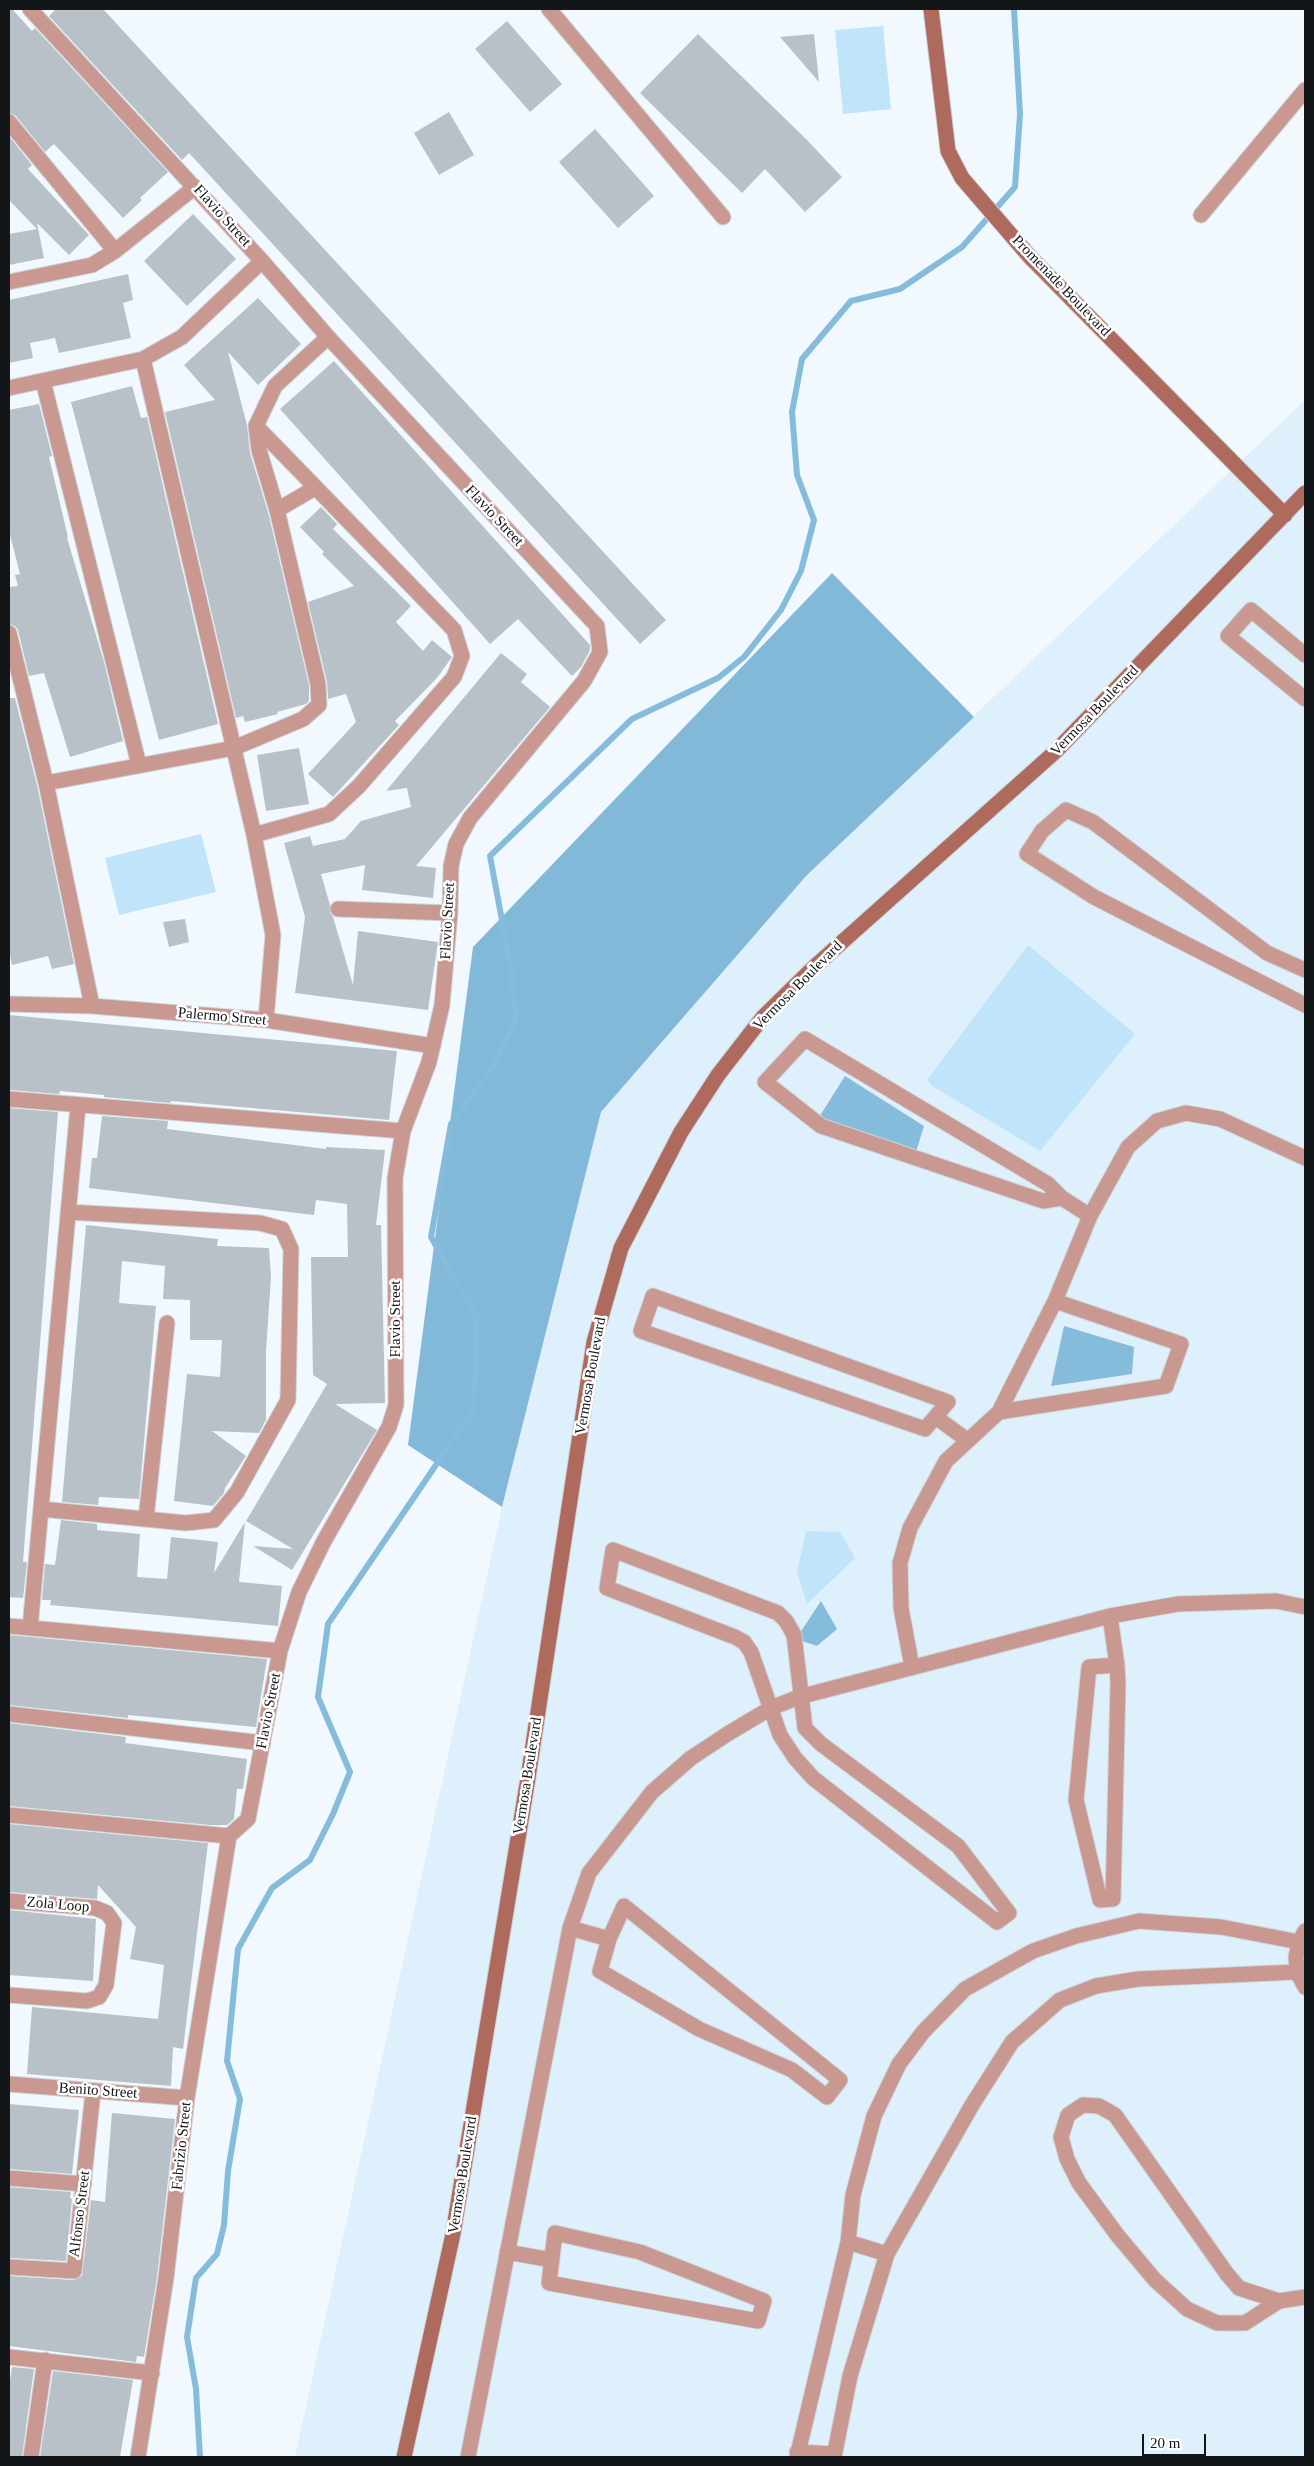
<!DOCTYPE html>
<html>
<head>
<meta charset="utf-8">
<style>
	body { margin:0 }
	#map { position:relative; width:1314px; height:2466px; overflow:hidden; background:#f1f9fe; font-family:"Times New Roman",serif }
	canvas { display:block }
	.frame { position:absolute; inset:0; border:10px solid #131618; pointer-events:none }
	.scale { position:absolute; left:1142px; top:2434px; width:64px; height:22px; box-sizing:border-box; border:2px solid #131618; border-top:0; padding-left:6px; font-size:15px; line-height:18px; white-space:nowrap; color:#131618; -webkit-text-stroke:4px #fff; paint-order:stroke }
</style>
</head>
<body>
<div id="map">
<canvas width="1314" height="2466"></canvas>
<div class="frame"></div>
<div class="scale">20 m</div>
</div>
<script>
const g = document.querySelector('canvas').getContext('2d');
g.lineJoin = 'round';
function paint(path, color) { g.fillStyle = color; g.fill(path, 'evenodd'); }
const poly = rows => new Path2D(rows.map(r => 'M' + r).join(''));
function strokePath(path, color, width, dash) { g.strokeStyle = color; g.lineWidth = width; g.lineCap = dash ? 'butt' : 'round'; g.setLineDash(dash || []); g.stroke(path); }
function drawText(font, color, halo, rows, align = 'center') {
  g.font = font + ' "Times New Roman",serif'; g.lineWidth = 5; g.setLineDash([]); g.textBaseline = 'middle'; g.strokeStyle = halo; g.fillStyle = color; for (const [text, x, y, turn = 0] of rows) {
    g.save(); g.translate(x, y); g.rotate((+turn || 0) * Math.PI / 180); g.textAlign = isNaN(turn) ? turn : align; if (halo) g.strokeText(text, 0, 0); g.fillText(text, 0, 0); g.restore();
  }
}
paint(poly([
	[1305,400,1305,2457,295,2457,502,1507,601,1112,806,876]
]), '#def0fb');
paint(poly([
	[883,26,891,109,843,114,835,30],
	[201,834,216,892,119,915,105,858],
	[1028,945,1135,1034,1040,1151,932,1086,927,1080],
	[806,1531,840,1532,855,1558,807,1604,797,1572]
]), '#c0e4fa');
paint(poly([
	[832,573,974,717,806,876,601,1112,502,1507,408,1445,473,947]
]), '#82b9d9');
paint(poly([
	[845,1076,924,1126,915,1155,816,1122],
	[1064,1326,1134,1347,1132,1374,1051,1386],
	[821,1601,837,1629,817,1646,796,1639]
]), '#85bcdc');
strokePath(poly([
	[200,2457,196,2389,187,2337,196,2278,217,2254,224,2225,228,2171,240,2099,227,2061,238,1949,272,1888,310,1860,333,1814,350,1772,318,1697,328,1624,474,1409,477,1318,431,1237,451,1124,494,1065,516,1018,512,974,490,856,632,719,718,678,744,657,781,610,801,571,814,520,797,475,792,412,802,359,851,301,900,289,962,247,1015,187,1020,114,1014,9]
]), '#85bcdc', 6);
paint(poly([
	[9,9,12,9,32,31,35,28,168,172,140,198,142,200,123,218,54,144,45,152,16,116,9,113],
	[56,9,103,9,666,620,640,644,189,153,182,160,49,16],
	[507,21,562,84,530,112,475,49],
	[698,34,806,139,842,177,805,212,765,169,742,193,640,93],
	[814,34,819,82,780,37],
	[449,112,474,155,439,175,414,133],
	[595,129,654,196,618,228,559,162],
	[9,136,32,165,28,169,89,235,69,255,37,223,44,258,9,265,9,234,37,229,9,200],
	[193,214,236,259,187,306,144,261],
	[128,274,133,300,123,303,131,338,59,353,55,338,30,343,33,358,9,363,9,300],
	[258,298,301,344,258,385,228,352,247,425,250,453,268,512,309,685,309,701,306,704,277,712,278,714,245,722,243,716,236,718,165,412,215,400,184,365],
	[334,361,590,645,590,650,581,667,572,676,518,619,490,644,280,409],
	[132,386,141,418,147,417,218,724,159,740,71,402],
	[39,404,52,456,49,457,68,537,67,538,104,662,123,741,70,757,44,673,29,676,18,630,15,626,9,624,9,587,18,586,15,575,20,574,9,531,9,410],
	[321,507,337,524,333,529,411,606,396,622,423,651,432,640,452,657,437,678,395,721,399,725,333,797,308,774,356,722,346,694,328,699,327,682,308,602,354,586,322,554,324,552,300,527],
	[501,653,527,674,521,682,550,707,416,866,436,868,433,898,362,890,365,865,321,874,330,905,330,913,333,917,353,985,358,931,438,942,428,1010,295,993,305,917,284,843,310,836,313,846,345,839,361,821,411,807,407,788,386,791],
	[9,698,15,698,37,785,74,964,52,969,48,956,12,965,9,950],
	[299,748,309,804,266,811,257,755],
	[185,919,189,942,169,947,163,922],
	[9,1015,397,1051,389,1120,171,1101,170,1103,104,1097,104,1095,60,1091,59,1094,9,1090],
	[9,1108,58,1112,23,1562,27,1562,23,1598,9,1597],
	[102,1116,168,1121,167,1129,326,1149,326,1147,385,1150,376,1225,381,1225,385,1403,335,1404,377,1430,292,1570,253,1546,293,1549,246,1521,327,1384,313,1375,311,1257,348,1257,347,1204,316,1200,314,1215,89,1188,92,1158,97,1158],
	[86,1225,218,1239,217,1246,269,1248,271,1277,266,1351,266,1420,259,1433,212,1431,246,1456,225,1488,224,1493,213,1506,174,1501,187,1374,220,1377,222,1340,190,1340,190,1300,163,1299,165,1266,122,1261,119,1303,156,1306,139,1499,99,1497,98,1505,62,1502],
	[61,1520,97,1524,97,1530,140,1534,137,1577,167,1579,171,1537,218,1542,214,1573,245,1522,239,1582,282,1586,278,1626,50,1605,51,1600,42,1600,45,1564,55,1565],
	[9,1635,267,1659,256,1727,128,1715,128,1718,9,1705],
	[9,1723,126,1737,125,1743,247,1759,243,1789,237,1789,234,1819,227,1825,210,1825,9,1806],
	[9,1824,208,1843,183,2049,173,2047,171,2086,27,2074,32,2007,158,2019,164,1965,130,1959,136,1927,98,1885,97,1899,9,1892],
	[9,1910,96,1919,93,1981,9,1975],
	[9,2104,79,2110,72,2174,9,2169],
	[112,2113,175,2119,157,2277,144,2357,137,2356,136,2362,9,2346,9,2276,73,2280,82,2276,91,2200,105,2202],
	[9,2187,71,2192,70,2198,72,2199,66,2261,9,2258],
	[12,2367,34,2369,22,2457,9,2457,9,2388],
	[53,2371,133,2380,120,2457,40,2457]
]), '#b7c1c7');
const street = poly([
	[549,9,723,217],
	[9,122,115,251],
	[1201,215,1305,90],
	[9,282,92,265,115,251,195,187],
	[143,359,254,835,273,935,266,1020],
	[43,381,139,765],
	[9,388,143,359,182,337,262,261],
	[277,510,315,488],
	[9,633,46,783,92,1006],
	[1305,655,1251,610,1228,636,1305,699],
	[46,783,234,748,303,719,319,705,318,684,277,510,259,450,256,426,275,386,328,337],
	[254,835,329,814,359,786,454,677,462,656,454,630,256,426],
	[338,909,450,913],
	[1305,970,1267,953,1093,822,1066,810,1042,831,1027,854,1094,897,1305,1005],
	[9,1004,92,1006,266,1020,433,1046],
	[9,1099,403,1131],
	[1062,1198,1043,1201,821,1126,765,1082,805,1039,1048,1184,1062,1198,1090,1216],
	[653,1296,948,1402,925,1429,641,1331,653,1296],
	[999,1412,1055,1301,1090,1216,1128,1147,1157,1121,1186,1113,1220,1119,1305,1158],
	[937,1418,967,1440],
	[41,1509,186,1523,214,1520,237,1492,288,1400,291,1249,282,1229,260,1223,68,1212],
	[146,1519,167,1323],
	[613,1550,778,1613,786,1621,794,1635,805,1728,821,1744,958,1846,1009,1913,997,1922,813,1778,795,1758,780,1735,751,1652,744,1642,735,1637,607,1588,613,1550],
	[1110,1616,1117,1665,1118,1684,1113,1899,1100,1900,1076,1800,1089,1667,1117,1665],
	[9,1626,280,1651],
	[30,1628,78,1106],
	[912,1667,901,1608,900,1563,910,1528,946,1461,999,1412,1166,1386,1181,1344,1055,1301],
	[9,1714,263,1743],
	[9,1815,229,1836,248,1819,280,1651,299,1592,324,1541,389,1427,396,1405,395,1178,403,1131,429,1062,442,1005,450,913,451,866,456,844,470,818,584,681,600,652,597,626,328,337,262,261,30,9],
	[9,1901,95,1908,107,1913,114,1923,106,1985,99,1997,87,2001,9,1995],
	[624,1906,840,2080,827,2097,792,2070,699,2029,600,1971,609,1939,624,1906],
	[570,1928,609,1939],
	[1305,1931,1299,1942,1296,1957,1297,1972,1305,1987],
	[9,2084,187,2098],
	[9,2178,84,2184],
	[555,2233,640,2252,764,2301,758,2321,549,2283,555,2233],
	[848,2242,887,2254],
	[507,2252,552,2260],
	[9,2267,74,2271,93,2092],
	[1279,2301,1239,2288,1227,2274,1115,2115,1099,2106,1083,2105,1068,2115,1061,2137,1067,2159,1079,2183,1118,2236,1155,2280,1187,2309,1217,2323,1245,2323,1279,2301,1305,2297],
	[9,2357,152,2373],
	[797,2452,834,2454],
	[31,2457,45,2360],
	[138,2457,166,2278,187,2098,229,1836],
	[468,2457,570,1928,589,1873,652,1792,691,1758,729,1733,771,1708,799,1697,1110,1616,1178,1604,1276,1601,1305,1607],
	[797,2457,848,2242,853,2195,874,2116,899,2064,923,2032,965,1989,1033,1951,1076,1936,1139,1921,1221,1927,1299,1942],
	[834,2457,850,2376,887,2254,972,2105,1012,2042,1060,2000,1096,1986,1138,1979,1297,1972]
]);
const secondary = poly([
	[931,9,948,151,962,178,1030,257,1285,515],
	[404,2457,453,2234,528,1778,594,1342,621,1248,681,1132,718,1075,763,1017,813,968,1056,751,1305,493]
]);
strokePath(street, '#cdd5d9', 17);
strokePath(secondary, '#cdd5d9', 17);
strokePath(street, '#c99890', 15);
strokePath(secondary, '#af6a5e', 15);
drawText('15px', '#131618', '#fff', [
	["Flavio Street",222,216,48],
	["Promenade Boulevard",1061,286,46],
	["Flavio Street",494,516,47],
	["Vermosa Boulevard",1095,711,-46],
	["Flavio Street",448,921,-87],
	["Vermosa Boulevard",798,986,-45],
	["Palermo Street",222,1017,5],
	["Flavio Street",396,1319,-90],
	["Vermosa Boulevard",591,1376,-80],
	["Flavio Street",269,1711,-79],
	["Vermosa Boulevard",528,1776,-81],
	["Zola Loop",58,1905,5],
	["Benito Street",98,2091,4],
	["Fabrizio Street",182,2146,-84],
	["Vermosa Boulevard",463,2175,-81],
	["Alfonso Street",80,2214,-83]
]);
</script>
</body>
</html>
